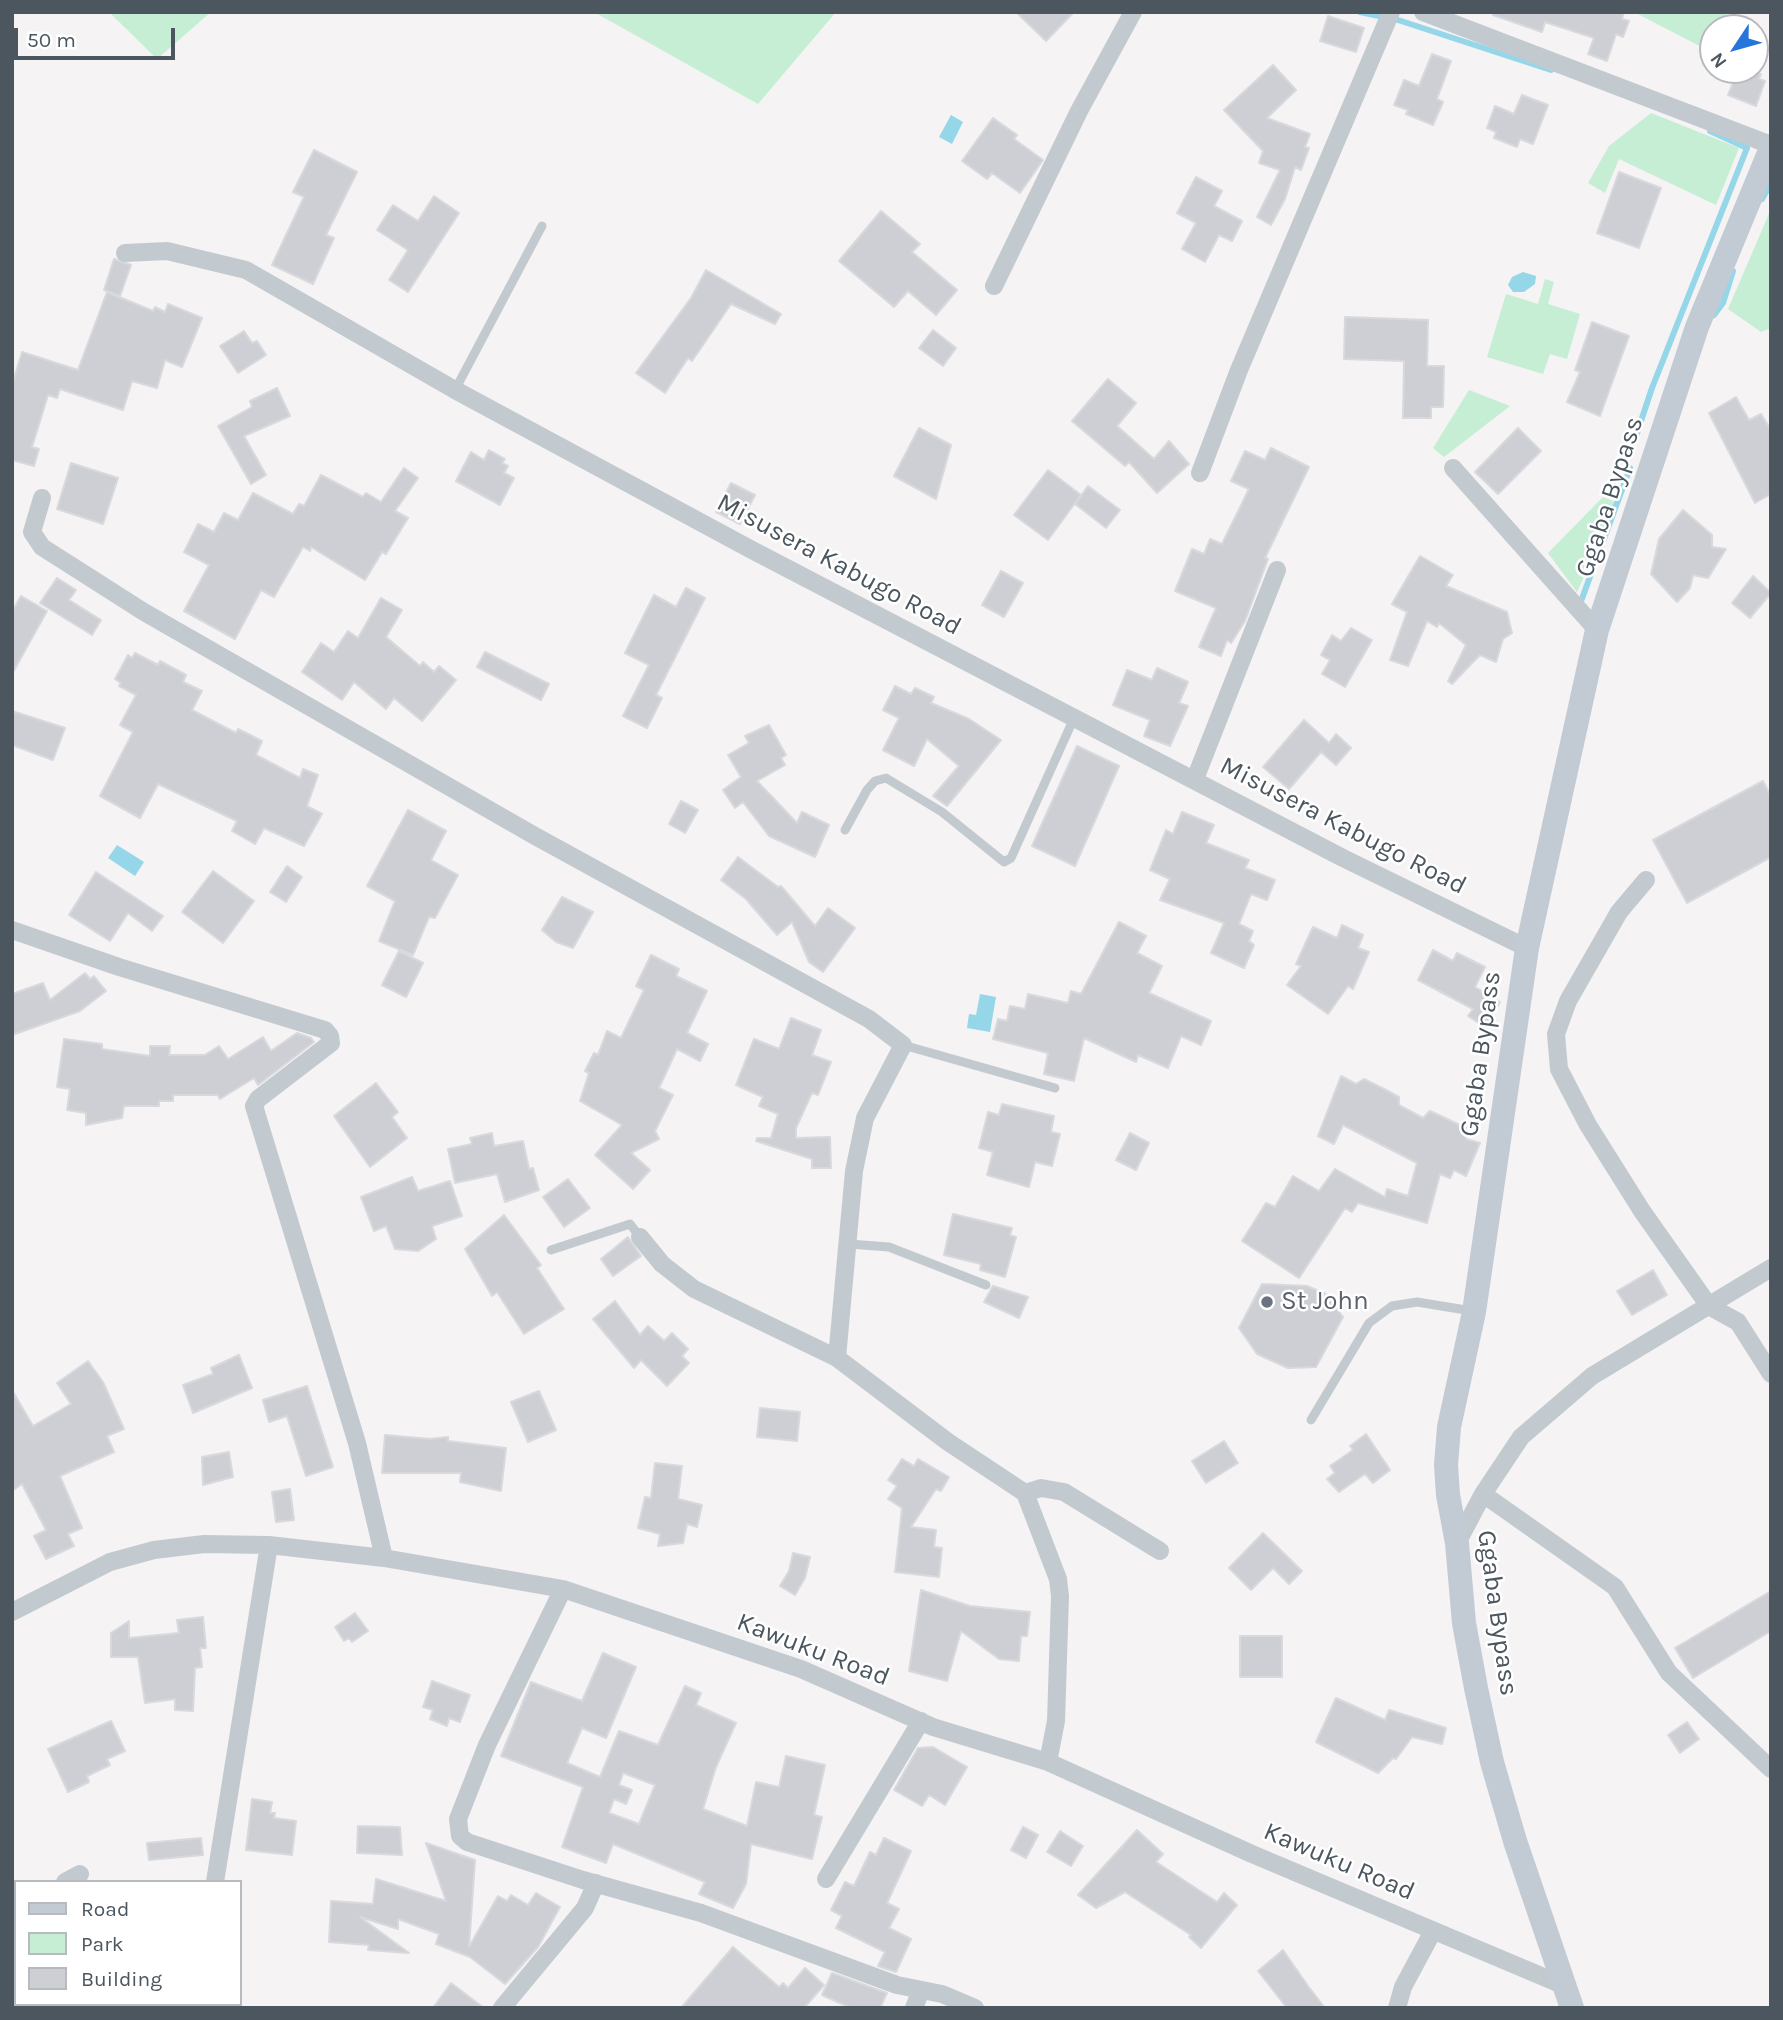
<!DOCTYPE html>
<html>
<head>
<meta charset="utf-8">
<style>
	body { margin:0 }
	#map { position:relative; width:1783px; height:2020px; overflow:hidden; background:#f5f3f3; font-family:Karla,sans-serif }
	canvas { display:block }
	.frame { position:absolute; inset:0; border:14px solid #4b565f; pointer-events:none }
	.legend { position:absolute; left:14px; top:1880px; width:228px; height:126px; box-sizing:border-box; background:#fff; border:2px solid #b7bbbf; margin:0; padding:9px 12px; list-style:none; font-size:21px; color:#4b565f }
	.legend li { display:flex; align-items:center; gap:14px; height:35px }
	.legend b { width:35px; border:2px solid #b7bbbf }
	.north { position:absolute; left:1699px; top:14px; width:70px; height:70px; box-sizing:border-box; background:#fff; border:2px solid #b7bbbf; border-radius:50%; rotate:234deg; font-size:19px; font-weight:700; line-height:28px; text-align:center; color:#4b565f }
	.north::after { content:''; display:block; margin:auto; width:24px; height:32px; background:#2675db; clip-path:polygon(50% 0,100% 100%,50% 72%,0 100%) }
	.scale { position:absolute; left:14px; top:28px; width:161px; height:32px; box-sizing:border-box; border:4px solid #4b565f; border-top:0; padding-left:9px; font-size:21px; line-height:24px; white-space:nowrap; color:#4b565f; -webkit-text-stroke:5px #fff; paint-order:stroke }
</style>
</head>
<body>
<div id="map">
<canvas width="1783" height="2020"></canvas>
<div class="frame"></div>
<ul class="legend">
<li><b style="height:9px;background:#c2cbd4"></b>Road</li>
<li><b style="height:19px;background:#c5eed5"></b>Park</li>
<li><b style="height:19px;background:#cdcfd4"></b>Building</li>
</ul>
<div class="north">N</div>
<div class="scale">50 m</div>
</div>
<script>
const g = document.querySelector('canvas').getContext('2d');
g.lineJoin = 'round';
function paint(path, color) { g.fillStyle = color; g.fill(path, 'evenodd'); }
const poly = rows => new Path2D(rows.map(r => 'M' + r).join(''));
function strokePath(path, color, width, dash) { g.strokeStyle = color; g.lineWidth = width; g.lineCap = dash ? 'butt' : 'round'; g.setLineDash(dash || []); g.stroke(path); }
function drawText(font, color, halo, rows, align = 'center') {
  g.font = font + ' Karla,sans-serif'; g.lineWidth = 5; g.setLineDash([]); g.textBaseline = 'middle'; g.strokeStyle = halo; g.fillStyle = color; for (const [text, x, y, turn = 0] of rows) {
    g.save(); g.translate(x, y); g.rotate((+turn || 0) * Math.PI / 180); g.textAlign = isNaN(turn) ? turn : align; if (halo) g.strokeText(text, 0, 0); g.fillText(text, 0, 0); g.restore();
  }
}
paint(poly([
	[109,12,211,12,157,59],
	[594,12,836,12,758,104],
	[1634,12,1727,12,1721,28,1713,28,1711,52],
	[1651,113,1739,148,1716,205,1619,159,1605,193,1588,183,1609,146],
	[1771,209,1771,328,1761,332,1728,309],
	[1545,279,1554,282,1548,304,1580,314,1567,359,1550,354,1543,374,1487,357,1506,294,1538,304],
	[1469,390,1510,406,1444,457,1433,448],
	[1603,497,1618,503,1577,592,1548,553]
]), '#c5eed5');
paint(poly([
	[951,115,963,122,952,144,939,137],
	[1523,272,1536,276,1535,284,1524,292,1513,292,1508,285,1512,277],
	[117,845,144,862,135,876,108,858],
	[980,994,996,997,990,1032,967,1028,969,1014,976,1015]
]), '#95d7e8');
strokePath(poly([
	[1360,12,1398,20,1551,70],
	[1762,199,1771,183],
	[1714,315,1723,303,1733,271],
	[1636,436,1652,388,1747,148,1710,131],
	[1580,604,1630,468]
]), '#95d7e8', 6);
const building = poly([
	[1016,12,1074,12,1046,41,1016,12],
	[1493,12,1624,12,1622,19,1629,21,1623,37,1616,34,1607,61,1588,54,1594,38,1545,22,1542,32,1493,15,1493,12],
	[1328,16,1364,28,1356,52,1320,41,1328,16],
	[1432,54,1451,61,1437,99,1443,102,1433,125,1406,114,1408,110,1394,105,1404,80,1419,86,1432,54],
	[1273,65,1296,90,1267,118,1310,134,1305,147,1309,148,1301,170,1295,167,1285,199,1271,225,1257,217,1280,170,1259,163,1263,151,1224,110,1273,65],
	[1738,70,1761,74,1759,79,1765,81,1756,106,1728,95,1738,70],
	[1522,95,1548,105,1533,144,1520,139,1517,147,1494,138,1496,132,1487,128,1495,106,1514,114,1522,95],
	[993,118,1017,135,1014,139,1043,160,1020,193,992,173,987,179,962,161,993,118],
	[314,150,357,172,326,235,334,238,313,284,272,265,304,197,293,192,314,150],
	[1619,172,1661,188,1639,248,1597,233,1619,172],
	[1196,177,1222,191,1214,206,1242,221,1232,241,1219,235,1205,262,1182,249,1196,223,1177,213,1196,177],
	[434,196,459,213,408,292,389,280,408,250,377,230,393,205,418,221,434,196],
	[881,211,920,244,912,252,957,290,936,315,908,291,894,307,839,261,881,211],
	[114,259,131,265,120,296,104,290,114,259],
	[706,270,781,314,775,324,731,304,692,361,688,358,665,393,636,373,691,298,706,270],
	[107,292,153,311,155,307,165,312,168,304,202,318,182,367,165,360,157,388,132,381,123,410,60,389,57,398,48,395,32,447,39,449,34,466,12,460,12,385,22,352,78,370,107,292],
	[1345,317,1428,320,1427,366,1444,366,1443,407,1431,407,1431,418,1403,418,1404,361,1344,359,1345,317],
	[1592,322,1629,336,1600,416,1567,402,1580,372,1575,370,1592,322],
	[933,330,956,348,943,366,919,348,933,330],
	[244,331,252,343,257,341,266,355,238,373,220,346,244,331],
	[1108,379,1136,403,1117,426,1154,459,1169,441,1189,464,1157,493,1129,462,1125,466,1072,421,1108,379],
	[277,388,290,416,244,436,266,475,251,484,218,426,252,407,250,401,277,388],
	[1736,397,1749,420,1761,414,1771,430,1771,494,1755,503,1709,413,1736,397],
	[919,428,951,445,936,499,894,476,919,428],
	[1518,428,1541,451,1498,494,1475,472,1518,428],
	[1271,448,1309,467,1265,558,1268,559,1245,621,1231,643,1227,640,1221,656,1199,647,1216,608,1175,591,1192,549,1204,554,1210,539,1222,544,1249,489,1231,481,1245,451,1265,460,1271,448],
	[489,450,505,459,502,463,508,466,504,473,514,478,500,505,456,481,471,452,484,460,489,450],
	[71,463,118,478,103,524,57,509,71,463],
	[404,468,418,478,395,511,408,518,386,554,382,552,365,580,311,547,310,551,303,547,274,597,261,590,235,639,184,611,209,565,184,552,198,524,214,532,224,513,238,520,253,493,293,514,299,504,304,506,321,475,363,497,366,493,381,502,404,468],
	[1048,470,1081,495,1048,540,1014,515,1048,470],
	[731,483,755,495,740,524,716,512,731,483],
	[1088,486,1120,510,1106,528,1075,504,1088,486],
	[1683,510,1712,535,1712,547,1726,549,1708,578,1693,575,1690,588,1677,602,1651,574,1659,539,1683,510],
	[1420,556,1453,575,1446,586,1507,612,1512,633,1503,639,1496,662,1480,655,1452,684,1448,681,1466,645,1439,623,1437,627,1427,621,1408,666,1390,660,1407,612,1392,604,1420,556],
	[1001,571,1023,583,1004,617,982,605,1001,571],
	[1753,576,1771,593,1750,618,1732,603,1753,576],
	[57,578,76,590,69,600,101,620,92,635,40,603,57,578],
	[686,588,705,598,656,695,662,698,647,728,623,716,649,665,625,653,654,595,676,607,686,588],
	[21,596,47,611,12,674,12,612,21,596],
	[381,598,402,610,386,637,420,666,423,662,434,672,439,666,456,680,422,721,394,698,386,709,354,682,342,700,302,672,321,643,334,652,348,631,358,638,381,598],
	[1351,628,1372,640,1345,687,1322,674,1330,660,1321,655,1332,635,1341,641,1351,628],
	[485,652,549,684,541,700,477,667,485,652],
	[135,653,158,665,160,661,186,675,183,682,202,691,192,710,236,733,238,729,262,741,256,755,300,778,303,769,318,775,307,806,322,814,304,846,264,828,255,844,232,831,237,821,158,784,140,818,100,796,133,732,120,725,136,695,119,686,121,683,115,679,128,655,132,658,135,653],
	[1157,668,1188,682,1179,703,1188,706,1170,746,1144,736,1150,720,1113,705,1127,670,1152,680,1157,668],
	[895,686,911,694,915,688,934,697,931,703,969,719,1001,740,947,806,933,796,959,766,927,739,914,766,883,750,899,718,883,710,895,686],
	[12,711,65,728,53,760,12,745,12,711],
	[1304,720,1329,743,1336,734,1351,748,1336,765,1321,752,1289,789,1263,767,1304,720],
	[769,725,786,755,781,758,785,765,757,781,797,823,802,812,829,825,815,857,769,836,743,802,735,808,723,790,741,777,728,755,749,743,745,736,769,725],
	[1077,746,1119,766,1075,866,1032,846,1077,746],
	[1763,781,1771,796,1771,857,1687,903,1653,840,1763,781],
	[681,801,698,810,685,833,669,824,681,801],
	[408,810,446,831,431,860,458,875,435,918,429,917,413,955,379,941,395,901,367,886,408,810],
	[1182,812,1214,825,1206,843,1249,860,1245,868,1275,880,1267,900,1251,894,1239,924,1253,931,1249,941,1254,945,1244,968,1211,953,1224,923,1160,900,1170,879,1150,870,1166,830,1173,834,1182,812],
	[738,857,778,887,781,886,815,926,828,908,855,928,823,972,809,962,792,922,777,935,746,899,721,880,738,857],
	[287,866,302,877,286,902,270,892,287,866],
	[213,871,254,901,223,943,182,912,213,871],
	[96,872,163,916,152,931,128,913,110,941,69,915,96,872],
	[562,897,593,912,573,948,556,942,542,930,562,897],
	[1119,922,1146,936,1137,953,1162,966,1149,993,1211,1021,1201,1045,1181,1036,1168,1068,1138,1055,1136,1062,1084,1038,1074,1081,1044,1074,1048,1053,993,1039,998,1019,1007,1021,1010,1006,1025,1009,1028,994,1068,1003,1071,991,1081,994,1119,922],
	[1342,925,1363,935,1358,948,1369,952,1353,989,1348,986,1328,1014,1287,985,1301,966,1296,964,1313,927,1337,938,1342,925],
	[1433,950,1453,961,1457,953,1485,967,1475,987,1500,1002,1485,1027,1468,1016,1473,1009,1418,980,1433,950],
	[399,951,423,963,406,997,382,985,399,951],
	[651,955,679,969,676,976,707,991,687,1033,708,1044,700,1061,677,1049,659,1088,673,1095,655,1131,659,1139,631,1153,650,1170,633,1189,595,1155,622,1125,580,1101,589,1073,585,1071,594,1053,598,1055,607,1031,621,1038,644,990,636,986,651,955],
	[85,973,90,979,94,976,106,991,80,1011,12,1035,12,994,43,983,50,1000,85,973],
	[791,1018,821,1030,812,1055,831,1062,818,1095,812,1093,796,1128,796,1138,830,1137,831,1168,812,1168,812,1159,756,1141,757,1138,771,1138,778,1114,759,1106,763,1097,736,1085,754,1039,779,1049,791,1018],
	[297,1033,311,1038,314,1042,258,1085,254,1078,220,1099,218,1095,173,1095,173,1101,159,1101,159,1106,124,1106,122,1118,86,1125,86,1113,67,1110,70,1089,57,1087,64,1039,102,1044,102,1049,150,1056,150,1046,170,1046,169,1055,205,1055,219,1046,228,1059,263,1037,271,1051,297,1033],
	[1341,1076,1356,1084,1364,1079,1386,1090,1399,1097,1399,1105,1423,1118,1430,1111,1445,1118,1466,1128,1466,1139,1480,1143,1466,1176,1454,1170,1450,1178,1440,1174,1427,1223,1358,1203,1352,1212,1345,1208,1299,1278,1242,1241,1266,1203,1275,1207,1293,1176,1319,1191,1335,1169,1385,1197,1387,1189,1408,1196,1417,1163,1343,1125,1334,1144,1318,1136,1341,1076],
	[376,1083,398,1112,392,1117,407,1138,370,1167,334,1116,376,1083],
	[1002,1104,1054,1116,1051,1132,1060,1134,1052,1166,1035,1162,1029,1187,987,1175,993,1152,979,1148,988,1112,999,1115,1002,1104],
	[492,1133,494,1146,523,1141,529,1169,533,1168,539,1190,505,1202,497,1174,455,1183,448,1149,472,1144,470,1138,492,1133],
	[1130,1133,1149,1143,1136,1170,1116,1160,1130,1133],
	[412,1177,418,1191,450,1181,462,1216,432,1226,436,1239,418,1251,395,1249,386,1226,374,1231,361,1197,412,1177],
	[568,1179,590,1208,564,1227,543,1197,568,1179],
	[953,1214,1012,1228,1010,1235,1016,1237,1005,1277,980,1270,981,1264,944,1255,953,1214],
	[504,1215,541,1265,537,1268,564,1309,524,1334,497,1292,492,1296,465,1249,504,1215],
	[628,1237,641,1256,613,1276,601,1259,628,1237],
	[1653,1270,1667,1295,1632,1315,1617,1291,1653,1270],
	[1262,1284,1307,1286,1326,1294,1343,1317,1316,1367,1288,1368,1257,1354,1239,1328,1262,1284],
	[993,1286,1028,1297,1019,1318,984,1302,993,1286],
	[615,1301,640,1335,648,1326,664,1341,672,1333,688,1349,682,1356,689,1363,667,1386,641,1360,634,1368,593,1319,615,1301],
	[239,1355,252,1388,193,1413,183,1385,213,1374,211,1368,239,1355],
	[88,1361,103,1382,124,1429,107,1436,114,1452,60,1476,82,1528,68,1534,74,1546,46,1559,34,1536,46,1530,22,1484,12,1491,12,1390,33,1426,71,1404,57,1383,88,1361],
	[307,1386,333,1467,306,1476,287,1416,269,1422,263,1400,307,1386],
	[539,1391,556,1430,528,1442,511,1402,539,1391],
	[760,1408,800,1412,797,1441,757,1437,760,1408],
	[1366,1434,1390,1470,1373,1483,1365,1474,1339,1492,1327,1479,1335,1473,1330,1466,1353,1450,1350,1446,1366,1434],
	[385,1435,430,1439,448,1437,448,1441,506,1448,501,1491,460,1482,461,1473,382,1473,385,1435],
	[1224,1441,1238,1463,1206,1483,1192,1461,1224,1441],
	[229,1452,233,1477,203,1485,202,1457,229,1452],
	[902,1459,914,1466,918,1459,949,1477,941,1491,936,1489,911,1527,936,1530,934,1547,942,1548,939,1577,895,1572,902,1508,888,1499,897,1486,888,1480,902,1459],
	[655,1463,682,1466,678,1499,702,1505,697,1527,687,1524,683,1543,658,1546,660,1534,638,1528,645,1497,651,1498,655,1463],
	[290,1489,294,1520,276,1522,272,1492,290,1489],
	[1263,1533,1302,1571,1289,1584,1273,1568,1251,1590,1229,1568,1263,1533],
	[793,1553,810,1557,805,1578,795,1595,780,1586,789,1571,793,1553],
	[921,1590,970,1606,1030,1612,1027,1636,1021,1636,1019,1661,999,1659,961,1631,947,1681,909,1671,921,1590],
	[1771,1591,1771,1631,1693,1678,1675,1648,1771,1591],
	[355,1613,368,1631,352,1642,349,1638,344,1641,335,1627,355,1613],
	[203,1617,206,1648,200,1648,202,1667,195,1668,193,1711,175,1710,175,1699,145,1703,138,1657,111,1657,111,1633,129,1621,129,1638,179,1633,177,1620,203,1617],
	[1240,1636,1282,1636,1282,1677,1240,1677,1240,1636],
	[603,1653,636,1667,606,1738,582,1728,567,1763,600,1777,619,1731,658,1745,685,1686,701,1693,696,1705,736,1723,716,1767,703,1809,747,1826,756,1782,779,1787,786,1756,825,1765,814,1815,822,1817,812,1859,751,1844,746,1884,733,1908,699,1894,705,1882,613,1844,606,1863,562,1847,583,1787,501,1756,531,1682,582,1701,603,1653],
	[623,1773,655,1785,639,1824,609,1813,614,1799,626,1804,632,1790,619,1785,623,1773],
	[432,1681,470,1695,460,1722,449,1718,447,1726,430,1719,433,1710,423,1707,432,1681],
	[1336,1698,1385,1720,1389,1710,1446,1728,1442,1744,1412,1737,1396,1759,1393,1758,1378,1773,1316,1742,1336,1698],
	[111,1721,125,1751,107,1759,110,1765,87,1776,89,1782,68,1792,48,1749,111,1721],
	[1687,1722,1699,1739,1680,1753,1668,1735,1687,1722],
	[933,1747,967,1767,945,1805,929,1795,922,1806,894,1790,918,1748,933,1747],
	[252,1799,272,1802,270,1813,275,1813,274,1818,296,1821,292,1855,246,1850,252,1799],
	[358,1826,400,1827,402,1855,357,1853,358,1826],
	[1023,1827,1038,1835,1026,1858,1011,1850,1023,1827],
	[1137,1830,1163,1854,1156,1862,1217,1902,1224,1893,1237,1905,1201,1948,1189,1937,1191,1935,1125,1892,1096,1908,1078,1895,1137,1830],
	[1060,1831,1083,1846,1071,1866,1047,1852,1060,1831],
	[201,1838,203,1855,149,1860,147,1843,201,1838],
	[884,1838,911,1851,887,1903,899,1909,889,1928,911,1939,896,1972,878,1966,885,1952,836,1928,842,1916,831,1910,845,1882,854,1886,870,1852,876,1855,884,1838],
	[426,1843,475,1860,469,1947,498,1896,507,1901,511,1895,528,1905,536,1893,560,1907,538,1947,505,1984,470,1957,436,1944,439,1934,398,1919,398,1929,360,1917,409,1953,368,1950,369,1945,329,1942,331,1901,373,1904,376,1879,446,1901,426,1843],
	[733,1947,779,1987,783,1983,788,1988,805,1968,824,1985,804,2008,681,2008,733,1947],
	[1283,1950,1308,1986,1325,2008,1287,2008,1258,1971,1283,1950],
	[832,1973,887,1993,880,2008,851,2008,822,1995,832,1973],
	[451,1983,484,2008,433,2008,451,1983]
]);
paint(building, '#cdcfd4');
strokePath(building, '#d7d9dd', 2);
strokePath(poly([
	[455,390,542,226],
	[845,830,867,790,875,781,886,778,942,812,1004,862,1011,858,1074,718],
	[903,1045,1055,1088],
	[849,1244,889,1247,986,1285],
	[551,1250,630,1224,640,1237],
	[1311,1420,1369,1323,1392,1306,1417,1302,1472,1311]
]), '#c2cad0', 9);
strokePath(poly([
	[1423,12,1771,145],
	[125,253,167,251,246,270,455,390,752,550,1343,858,1527,948],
	[994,286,1079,111,1133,12],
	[1453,468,1597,630],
	[1200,473,1239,370,1391,12],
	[42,498,32,532,42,547,144,612,535,836,869,1019,903,1045,865,1118,854,1171,837,1358,948,1442,1025,1493],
	[1195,779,1277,570],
	[1646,880,1619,912,1568,1001,1556,1034,1559,1069,1588,1125,1642,1211,1709,1306,1738,1322,1771,1374],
	[12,930,119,967,325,1030,330,1036,331,1043,258,1099,254,1106,357,1443,384,1558],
	[640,1237,662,1264,694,1289,837,1358],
	[1025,1493,1058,1579,1060,1596,1056,1721,1048,1762],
	[1025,1493,1041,1488,1064,1492,1160,1551],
	[1483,1494,1615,1587,1669,1673,1771,1769],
	[1457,1543,1483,1494,1521,1437,1592,1376,1771,1268],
	[563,1589,487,1745,458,1819,460,1836,467,1842,583,1880,701,1913,897,1985,942,1994,975,2008],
	[12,1612,110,1562,154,1550,204,1544,269,1545,384,1558,563,1589,801,1669,933,1727,1048,1762,1252,1854,1565,1986],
	[826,1879,921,1721],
	[65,1882,80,1874],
	[215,1882,269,1545],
	[12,1909,16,1907],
	[193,2008,193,2004],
	[502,2008,585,1908,596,1883],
	[914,2008,921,1990],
	[1397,2008,1403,1987,1433,1931]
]), '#c2cad0', 18);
strokePath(poly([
	[1572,2008,1515,1841,1492,1762,1476,1688,1464,1623,1457,1543,1448,1495,1446,1465,1449,1427,1474,1312,1527,948,1597,630,1697,327,1771,148]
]), '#c2cbd4', 24);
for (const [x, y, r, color] of [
	[1267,1302,7,"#6b7280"]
]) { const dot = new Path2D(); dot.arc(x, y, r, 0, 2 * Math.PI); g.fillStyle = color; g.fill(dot); strokePath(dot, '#fff', 2.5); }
drawText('26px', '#4b565f', '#fff', [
	["Ggaba Bypass",1610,497,-72],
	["Misusera Kabugo Road",839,565,28],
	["Misusera Kabugo Road",1343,826,27],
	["Ggaba Bypass",1481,1054,-82],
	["Ggaba Bypass",1497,1613,82],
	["Kawuku Road",813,1650,21],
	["Kawuku Road",1339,1862,23]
]);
drawText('26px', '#5b616d', '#fff', [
	["St John",1281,1302]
], 'left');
</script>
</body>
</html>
